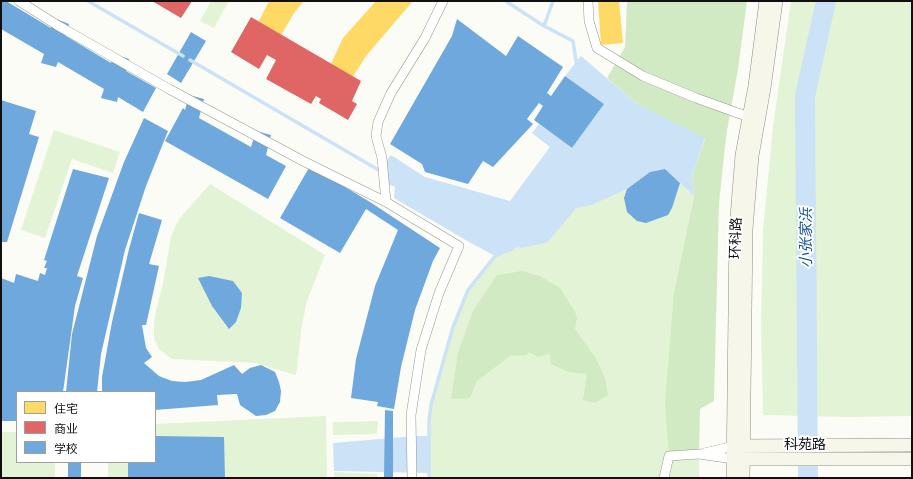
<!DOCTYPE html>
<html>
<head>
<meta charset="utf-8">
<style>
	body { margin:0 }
	#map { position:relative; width:913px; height:479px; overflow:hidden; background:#fcfcf6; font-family:"Playfair Display","Noto Sans SC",serif }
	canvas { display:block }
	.frame { position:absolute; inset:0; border:2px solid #101010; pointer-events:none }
	.legend { position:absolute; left:16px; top:391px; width:140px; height:72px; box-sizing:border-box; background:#fff; border:1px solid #9f9f9f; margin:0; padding:5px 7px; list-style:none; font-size:12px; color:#101010 }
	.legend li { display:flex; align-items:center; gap:8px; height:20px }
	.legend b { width:20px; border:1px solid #9f9f9f }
</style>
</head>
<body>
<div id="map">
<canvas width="913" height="479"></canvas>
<div class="frame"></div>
<ul class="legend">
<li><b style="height:11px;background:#ffd966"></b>住宅</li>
<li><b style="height:11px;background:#e06666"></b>商业</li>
<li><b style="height:11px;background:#6fa8dc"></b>学校</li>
</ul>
</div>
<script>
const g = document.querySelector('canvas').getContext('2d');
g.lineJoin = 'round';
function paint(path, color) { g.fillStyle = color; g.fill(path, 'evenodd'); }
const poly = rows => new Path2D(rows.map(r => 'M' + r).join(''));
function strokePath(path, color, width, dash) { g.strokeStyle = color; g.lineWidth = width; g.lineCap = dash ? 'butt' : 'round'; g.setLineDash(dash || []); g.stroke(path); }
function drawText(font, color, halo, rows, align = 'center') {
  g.font = font + ' "Playfair Display","Noto Sans SC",serif'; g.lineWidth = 4; g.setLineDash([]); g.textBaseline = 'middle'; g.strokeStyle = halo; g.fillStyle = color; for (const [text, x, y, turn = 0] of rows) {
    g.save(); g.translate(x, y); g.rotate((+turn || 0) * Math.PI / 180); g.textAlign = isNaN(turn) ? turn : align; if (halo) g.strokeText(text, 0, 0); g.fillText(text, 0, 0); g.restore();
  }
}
paint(poly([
	[211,1,229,1,214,28,200,21],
	[791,1,912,1,912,416,847,417,763,415,761,327,763,231,773,126],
	[54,130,120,152,113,173,72,159,45,238,21,230],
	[665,169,694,196,674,292,699,454,699,478,429,478,429,421,431,405,450,337,468,290,495,256,524,245,546,241,573,209,592,205,627,189,650,172],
	[210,184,325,255,307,301,302,325,296,375,255,363,172,359,159,349,154,339,154,324,156,310,163,284,171,236,179,219],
	[326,416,327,478,108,478,108,462,155,462,155,424],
	[378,421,377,434,333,435,333,422],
	[1,432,17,432,17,462,55,462,55,478,1,478],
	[334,472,377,474,377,478,334,478]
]), '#e3f3d6');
paint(poly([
	[627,1,747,1,738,69,726,137,719,204,714,401,700,409,699,454,669,456,665,403,674,292,694,196,692,176,705,139,636,103,607,78,625,47],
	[522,271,540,276,560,288,575,312,577,317,575,329,595,357,605,378,608,395,595,403,583,400,587,374,568,372,551,364,550,354,538,357,529,352,526,355,510,356,477,381,470,398,451,399,458,353,473,311,497,275]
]), '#d2eac3');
paint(poly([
	[581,56,636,103,705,138,692,176,694,196,665,169,650,172,627,189,592,205,573,209,546,241,524,245,495,256,469,242,394,198,395,187,388,184,386,161,391,155,425,177,510,201,550,147,532,133,539,124,572,148,604,104,565,76],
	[415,436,429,436,429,473,334,471,333,443]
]), '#cce2f7');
paint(poly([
	[269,1,304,1,294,13,270,54,249,41],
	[376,1,413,1,366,56,342,94,322,83,343,38],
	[598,1,619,1,623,43,601,45]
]), '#ffd966');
paint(poly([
	[152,1,192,1,181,18],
	[251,17,361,81,352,101,357,104,348,120,319,103,321,99,316,96,311,104,266,79,276,60,267,55,259,69,231,52]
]), '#e06666');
paint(poly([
	[1,1,6,1,51,28,54,18,69,24,66,36,111,63,114,54,129,59,126,71,156,88,143,112,118,97,117,102,101,98,104,89,58,62,56,67,41,63,44,54,1,29],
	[457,19,506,56,518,36,563,67,547,93,551,96,565,76,604,104,572,148,534,120,543,106,539,103,527,119,533,124,493,167,483,161,468,184,425,172,422,164,390,144,452,36],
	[191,32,206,41,181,83,167,74],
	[189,95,204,99,199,118,251,147,256,131,271,135,266,155,286,166,268,199,165,141,183,108,185,110],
	[1,100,36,111,29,134,39,137,7,242,1,242],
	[144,118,168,131,146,186,125,250,101,354,97,392,66,392,72,334,97,236,124,162],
	[310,166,370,202,440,248,433,261,415,310,401,367,394,409,377,406,378,402,351,398,356,359,375,286,398,230,366,209,340,253,280,218],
	[73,169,109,178,77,276,83,278,75,306,63,392,17,392,17,421,1,421,1,278,14,283,16,274,38,281,40,273,45,275,47,268,44,268,47,261,44,260],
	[665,169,680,183,672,208,668,215,646,223,637,221,627,212,624,198,627,189,650,172],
	[139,213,162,220,149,264,159,266,146,325,142,325,146,348,152,357,144,363,159,376,172,381,185,382,201,380,234,365,242,374,250,368,261,365,275,372,279,382,281,391,280,402,275,411,266,415,256,416,240,405,237,394,217,395,218,405,155,410,155,392,102,392,102,377,112,322,129,249],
	[209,276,233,281,242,293,241,308,236,322,229,329,212,306,198,278],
	[385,410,393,411,393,478,384,478],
	[155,436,224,437,225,478,128,478,128,462,155,462],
	[68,462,81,462,81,478,68,478]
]), '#6fa8dc');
strokePath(poly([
	[88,1,183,56],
	[553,1,544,26,573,41,577,67],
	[507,2,544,26],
	[190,60,382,172],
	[521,246,546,241,573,209,574,205],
	[429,478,429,421,431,405,453,327,468,290,495,256,512,249]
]), '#cce2f7', 3.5);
strokePath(poly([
	[808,478,805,96,826,1]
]), '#cce2f7', 20);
const street = poly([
	[19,1,57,25,169,89,303,161,386,202,459,246,439,293,421,350,411,415,412,478],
	[588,1,589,21,597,48,643,76,696,98,749,117],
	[386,202,382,158,376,136,378,122,391,93,425,38,443,1],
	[704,453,734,446],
	[664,478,669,456,699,454,733,459]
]);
const secondary = poly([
	[735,446,912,445],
	[735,459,912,459],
	[733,478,736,229,742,155,755,86,766,1],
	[743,478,746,229,752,156,764,88,776,1]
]);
strokePath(street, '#969694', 10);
strokePath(secondary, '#8d8d8a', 14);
strokePath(street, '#fffffe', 9);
strokePath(secondary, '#f6f6eb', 13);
drawText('14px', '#101010', '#fff', [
	["环科路",736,238,-88],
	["科苑路",805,445]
]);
drawText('italic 15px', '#1755a4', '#fff', [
	["小张家浜",806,238,-90]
]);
</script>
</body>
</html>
